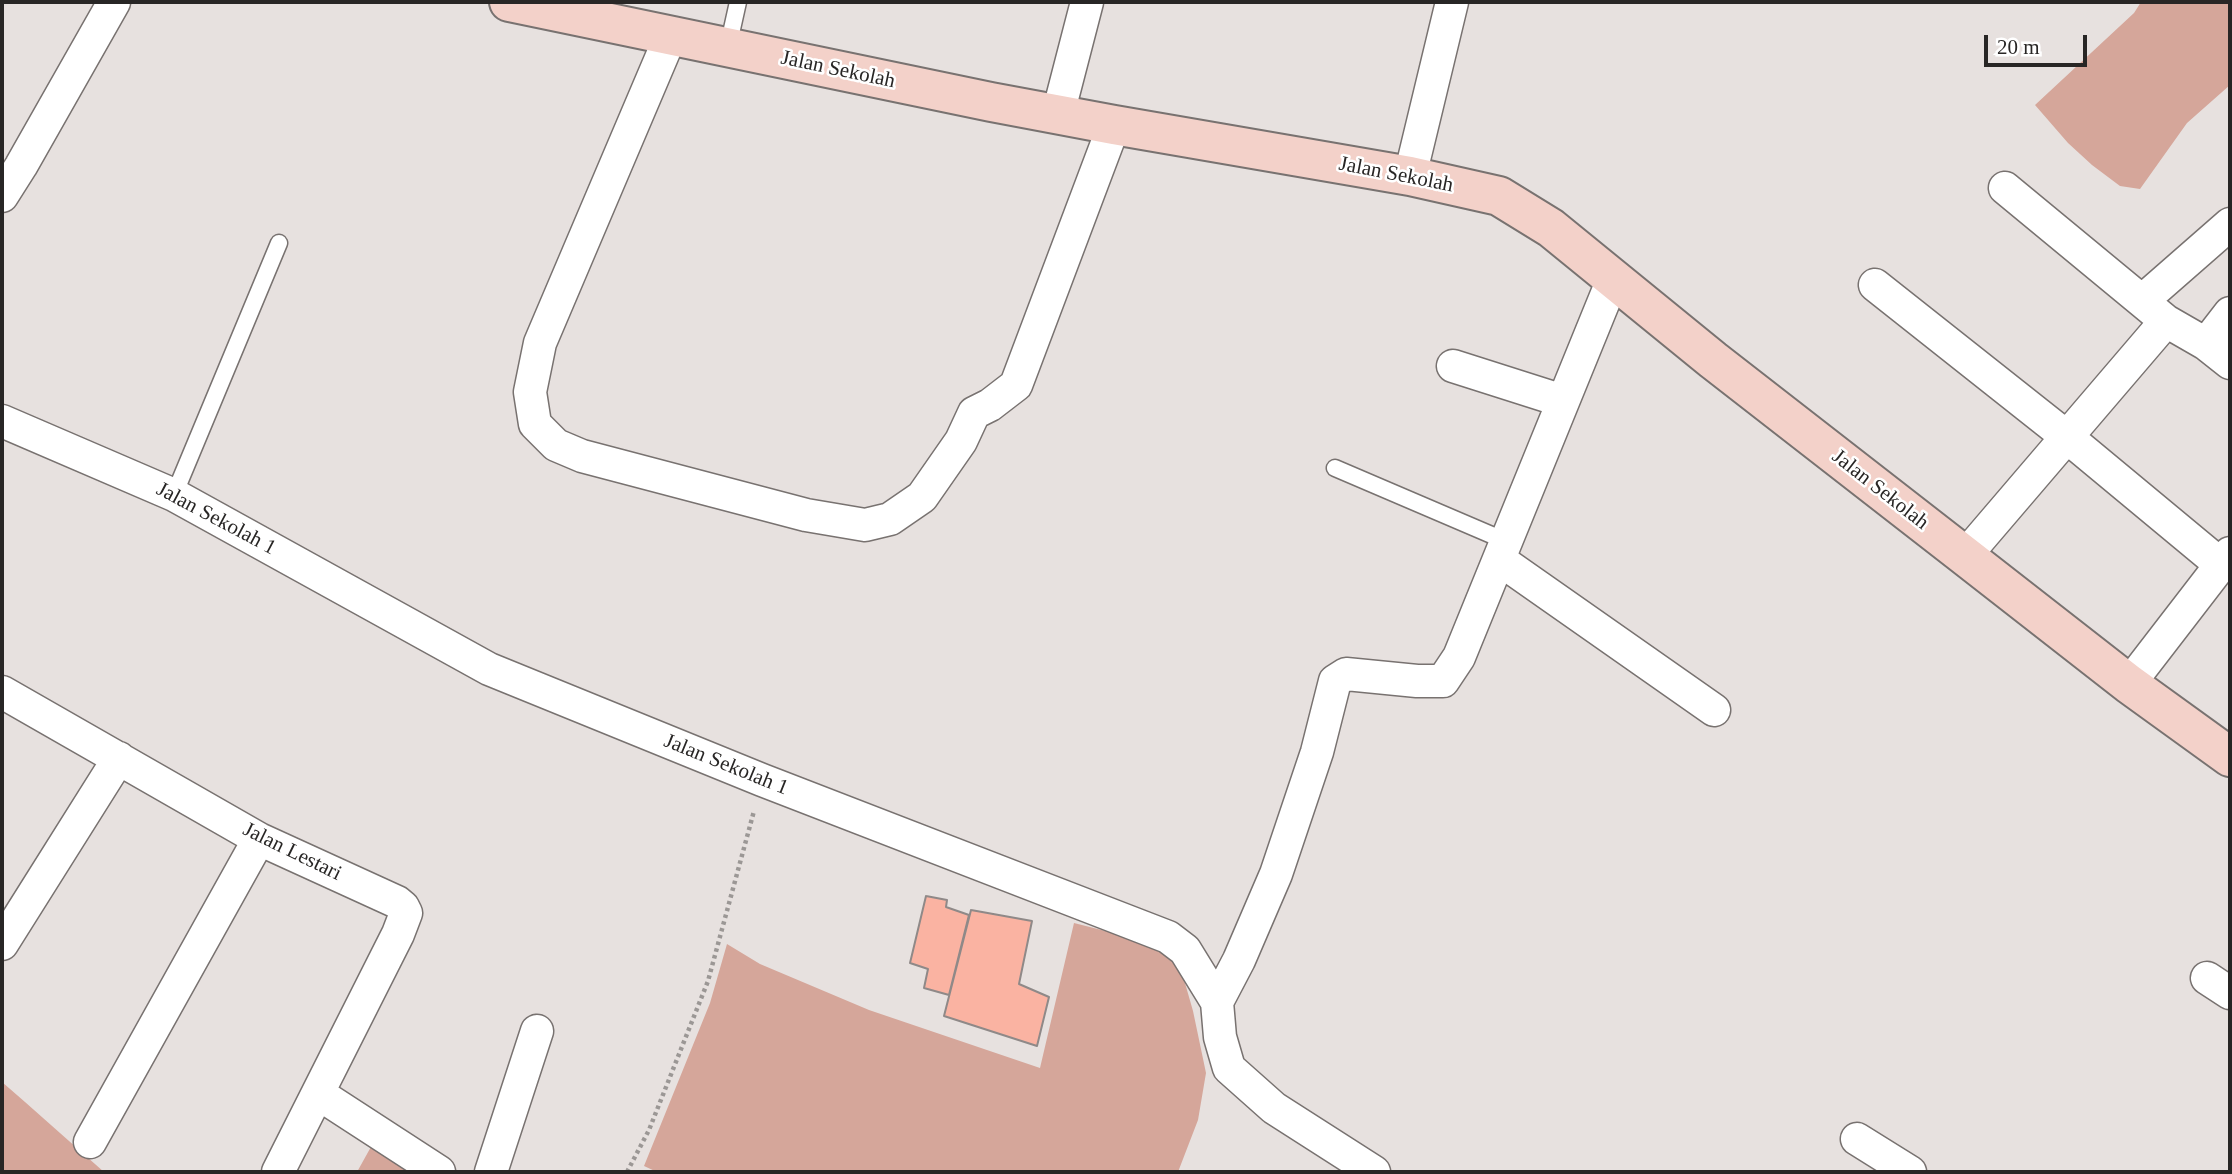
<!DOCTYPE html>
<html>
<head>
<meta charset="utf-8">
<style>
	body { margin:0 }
	#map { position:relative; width:2232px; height:1174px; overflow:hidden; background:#e7e1df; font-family:Georgia,serif }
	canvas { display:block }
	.frame { position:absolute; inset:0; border:4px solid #282625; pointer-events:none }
	.scale { position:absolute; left:1984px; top:35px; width:103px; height:32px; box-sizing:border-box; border:4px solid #282625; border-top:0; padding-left:9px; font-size:21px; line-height:24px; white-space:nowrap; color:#282625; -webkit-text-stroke:5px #fff; paint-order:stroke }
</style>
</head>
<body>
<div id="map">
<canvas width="2232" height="1174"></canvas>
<div class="frame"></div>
<div class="scale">20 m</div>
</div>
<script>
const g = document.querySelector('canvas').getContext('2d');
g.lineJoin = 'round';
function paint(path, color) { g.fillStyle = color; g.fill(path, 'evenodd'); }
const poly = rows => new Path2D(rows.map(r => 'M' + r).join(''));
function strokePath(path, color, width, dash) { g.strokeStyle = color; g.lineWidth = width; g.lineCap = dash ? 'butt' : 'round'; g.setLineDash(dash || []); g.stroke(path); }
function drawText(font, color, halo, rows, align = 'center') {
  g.font = font + ' Georgia,serif'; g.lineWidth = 5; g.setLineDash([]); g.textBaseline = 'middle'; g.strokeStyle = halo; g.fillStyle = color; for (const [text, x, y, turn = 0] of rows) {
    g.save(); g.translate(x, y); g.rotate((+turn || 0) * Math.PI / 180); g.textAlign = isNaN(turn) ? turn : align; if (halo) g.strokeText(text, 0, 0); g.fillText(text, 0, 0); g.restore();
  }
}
paint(poly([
	[2141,2,2230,2,2230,85,2187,123,2140,189,2120,186,2092,165,2068,143,2035,105,2134,13],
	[1074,923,1145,941,1166,950,1183,976,1193,1011,1206,1073,1198,1120,1178,1172,657,1172,644,1166,710,1003,727,944,760,964,869,1010,1040,1068],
	[2,1082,25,1102,104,1172,2,1172],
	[372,1145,417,1172,357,1172]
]), '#d5a69a');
const building = poly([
	[926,896,947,900,946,907,969,915,949,995,924,988,928,969,910,963,926,896],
	[971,910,1032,921,1019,984,1049,997,1037,1046,944,1016,971,910]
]);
paint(building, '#fab3a2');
strokePath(building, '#8f8988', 2);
const lane = poly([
	[728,47,738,2],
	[1335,468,1508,542],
	[174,495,279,243]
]);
const street = poly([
	[671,35,540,343,530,392,535,424,556,445,582,456,806,515,865,525,890,519,922,497,961,441,974,413,990,405,1016,385,1114,125],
	[1058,114,1087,2],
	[1410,176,1452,2],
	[2005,188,2166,321,2206,344,2230,363],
	[2,196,21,166,114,2],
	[1875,285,2067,437,2220,564],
	[2142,301,2230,224],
	[2206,344,2230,313],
	[1453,366,1563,401],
	[2,421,174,495,489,669,762,780,1168,937,1185,950,1217,1002,1220,1037,1229,1068,1274,1108,1374,1172],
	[1965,556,2166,321],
	[1500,560,1714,710],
	[2129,684,2230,553],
	[2,692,259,839,397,902,403,907,406,913,398,934,278,1172],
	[2,944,119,758],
	[2207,978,2230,993],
	[1217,1002,1239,960,1276,874,1317,752,1335,681,1346,674,1417,681,1443,681,1459,657,1613,279],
	[319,1094,439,1172],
	[1857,1139,1910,1172],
	[90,1142,259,839],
	[491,1172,537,1031]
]);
const secondary = poly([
	[509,2,991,102,1114,125,1410,176,1499,196,1551,228,1713,360,1965,556,2129,684,2230,757]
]);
strokePath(lane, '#787270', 19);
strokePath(street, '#787270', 35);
strokePath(secondary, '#787270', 42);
strokePath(poly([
	[627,1172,649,1130,708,981,754,811]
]), '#9b9795', 4.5, [3.5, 3.5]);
strokePath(lane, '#fff', 16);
strokePath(street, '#fff', 32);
strokePath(secondary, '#f3d1c9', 38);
drawText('21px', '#282625', '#fff', [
	["Jalan Sekolah",838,70,12],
	["Jalan Sekolah",1396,175,11],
	["Jalan Sekolah",1880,490,38],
	["Jalan Sekolah 1",216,519,28],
	["Jalan Sekolah 1",726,765,22],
	["Jalan Lestari",292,852,26]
]);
</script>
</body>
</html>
